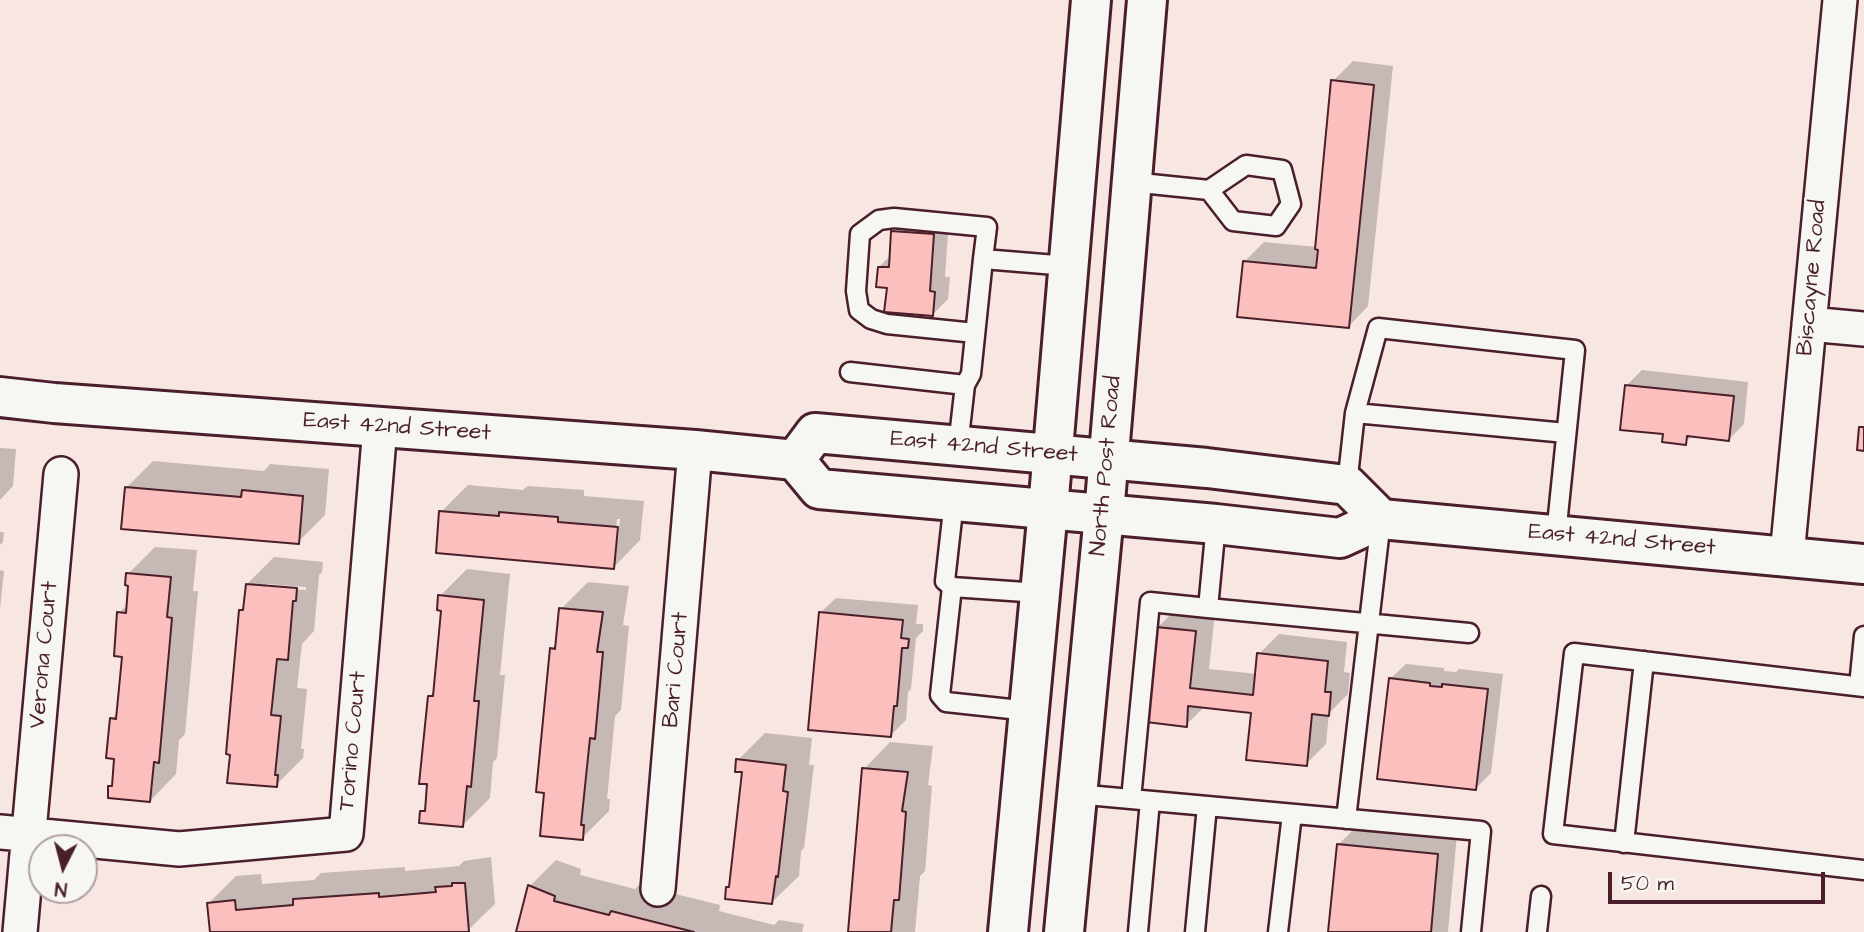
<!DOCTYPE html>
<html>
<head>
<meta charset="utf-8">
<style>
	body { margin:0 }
	#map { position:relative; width:1864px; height:932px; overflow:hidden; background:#f8e6e2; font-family:"Architects Daughter",sans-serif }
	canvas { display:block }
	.north { position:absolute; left:28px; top:834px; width:70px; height:70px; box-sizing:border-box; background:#f6f6f2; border:2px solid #b1a0a2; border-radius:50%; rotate:186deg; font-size:19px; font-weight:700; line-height:28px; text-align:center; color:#4a1f2b }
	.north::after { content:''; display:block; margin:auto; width:24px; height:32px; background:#4a1f2b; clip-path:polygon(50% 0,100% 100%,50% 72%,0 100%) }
	.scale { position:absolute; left:1608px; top:872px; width:217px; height:32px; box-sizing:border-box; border:4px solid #4a1f2b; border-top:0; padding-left:9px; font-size:21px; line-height:24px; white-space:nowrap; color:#4a1f2b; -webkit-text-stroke:5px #f6f6f2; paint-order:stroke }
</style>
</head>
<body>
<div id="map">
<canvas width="1864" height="932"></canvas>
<div class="north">N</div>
<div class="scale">50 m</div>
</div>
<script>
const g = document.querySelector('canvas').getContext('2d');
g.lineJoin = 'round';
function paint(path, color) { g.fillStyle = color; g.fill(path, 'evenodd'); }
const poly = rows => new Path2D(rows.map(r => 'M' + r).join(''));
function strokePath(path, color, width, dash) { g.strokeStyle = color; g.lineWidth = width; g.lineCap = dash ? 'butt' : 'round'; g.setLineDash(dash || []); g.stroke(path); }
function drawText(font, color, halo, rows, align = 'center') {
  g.font = font + ' "Architects Daughter",sans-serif'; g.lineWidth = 5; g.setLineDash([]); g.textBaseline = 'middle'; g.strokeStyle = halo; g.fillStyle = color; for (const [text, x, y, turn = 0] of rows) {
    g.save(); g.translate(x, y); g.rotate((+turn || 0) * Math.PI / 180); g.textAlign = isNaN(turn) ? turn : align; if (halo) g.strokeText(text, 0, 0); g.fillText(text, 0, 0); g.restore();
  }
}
paint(poly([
	[1353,61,1393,66,1368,306,1349,326,1244,262,1264,242,1317,247,1333,81],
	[908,216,949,219,945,277,950,277,948,299,933,314,888,287,879,267,891,255,893,232],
	[1642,370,1748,382,1744,424,1729,439,1693,435,1685,443,1665,433,1626,386],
	[0,448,16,449,13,486,0,500],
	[153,461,264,471,270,464,329,469,325,515,298,542,126,488],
	[468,485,523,490,528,486,584,490,584,496,644,501,640,540,614,567,441,512],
	[617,519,620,519,618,541,615,541],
	[0,532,4,532,3,542,0,545],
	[155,547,197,550,193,591,198,591,185,734,179,740,176,774,150,801,110,787,114,783,116,757,111,719,119,712,124,655,119,613,129,603,128,574],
	[274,557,323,562,322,572,319,575,314,631,302,644,297,688,307,689,301,749,304,749,303,758,276,785,241,610,245,606,247,584],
	[267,584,306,587,306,590,264,587],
	[467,569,510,574,500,675,505,675,497,758,493,762,490,798,463,825,422,812,427,806,430,696,435,690,443,609,440,596],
	[0,570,4,571,0,609],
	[588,582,629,586,623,625,629,626,621,710,615,716,607,799,610,799,609,811,582,838,551,649,557,643,561,609],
	[836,598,918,605,916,624,923,624,923,631,916,638,911,689,908,692,906,720,890,736,820,613],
	[1177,608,1215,612,1209,669,1257,674,1259,654,1279,634,1347,642,1344,672,1350,673,1348,694,1329,713,1326,744,1306,764,1253,711,1205,706,1186,725,1157,628],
	[1406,664,1444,668,1444,671,1456,672,1459,669,1503,674,1491,773,1476,788,1390,679],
	[765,733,812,738,809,765,814,765,804,848,801,851,799,876,772,902,728,888,731,884,744,771,738,760],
	[890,742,933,746,928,785,932,786,925,871,920,876,915,932,849,932,864,769],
	[1358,825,1457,834,1448,932,1330,932,1338,845],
	[491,857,495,904,468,930,211,932,209,903,236,876,261,874,262,884,314,880,321,873,405,867,405,871,459,866,464,861],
	[556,860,581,869,580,875,635,889,639,885,720,905,719,911,774,925,779,920,804,924,802,932,518,932,530,886]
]), '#0003');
const building = poly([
	[1331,80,1374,85,1349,328,1237,317,1243,261,1316,268,1318,250,1315,249,1331,80],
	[891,231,934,234,930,291,935,292,933,316,884,312,887,288,876,287,878,267,889,267,891,231],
	[1625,385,1734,396,1729,441,1687,436,1686,445,1662,442,1663,434,1620,430,1625,385],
	[1859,427,1864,427,1864,451,1857,450,1859,427],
	[125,487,241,497,242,490,303,496,299,544,121,529,125,487],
	[439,511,499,516,499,512,558,517,558,522,618,527,614,569,436,553,439,511],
	[126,573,171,577,167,617,172,618,159,763,154,762,150,802,108,798,108,786,112,786,114,759,106,758,110,718,116,719,122,657,114,656,117,612,126,613,128,586,125,585,126,573],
	[246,584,297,588,296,601,293,601,288,660,277,659,271,715,281,716,275,775,278,775,277,787,227,783,230,755,226,754,239,610,243,610,246,584],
	[438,595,484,600,474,701,479,701,471,787,467,786,463,827,419,823,420,811,425,811,427,784,419,784,428,696,433,696,441,611,437,610,438,595],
	[559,608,603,612,597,652,603,652,595,739,590,738,581,825,584,825,583,840,540,836,544,793,536,792,550,648,555,649,559,608],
	[819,612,903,620,901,638,909,639,908,648,902,648,897,706,894,706,891,737,808,730,819,612],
	[1156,627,1196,631,1190,688,1253,695,1257,653,1328,661,1325,692,1331,692,1329,716,1312,714,1307,766,1246,760,1251,713,1188,706,1187,727,1146,722,1156,627],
	[1389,678,1430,683,1430,686,1442,687,1442,684,1488,689,1476,790,1377,779,1389,678],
	[736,759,786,765,783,791,788,792,778,877,776,876,772,904,725,899,726,887,729,887,742,772,735,772,736,759],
	[862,768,908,772,902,811,906,812,899,900,894,900,891,932,848,932,862,768],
	[1337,844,1438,854,1431,932,1328,932,1337,844],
	[452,883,465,883,469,932,210,932,207,903,235,900,236,910,293,905,293,899,379,893,379,897,436,892,435,887,452,886,452,883],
	[528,885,555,896,554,901,609,915,611,911,694,932,516,932,528,885]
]);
paint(building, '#fbbfbd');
strokePath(building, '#4a1f2b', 2);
const service = poly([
	[1131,182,1209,190,1233,221,1276,226,1291,204,1282,170,1246,165,1209,190],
	[975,333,887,324,871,319,859,310,856,291,860,234,879,220,894,218,987,227,983,259],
	[850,372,965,385],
	[1355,413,1566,433],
	[958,446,965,385,971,374,983,259,1068,266],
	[1347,485,1355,413,1378,328,1575,350,1556,535],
	[954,501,945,581,952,587,1040,593],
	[952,587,940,695,946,702,1029,711],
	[1208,608,1469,633],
	[1859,686,1864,636],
	[1864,687,1574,653,1553,834,1864,870],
	[1076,794,1481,831,1471,932],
	[1131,799,1150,602,1208,608,1216,524],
	[1346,819,1381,520],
	[1624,843,1644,661],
	[1138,932,1150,801],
	[1195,932,1207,806],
	[1278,932,1292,814],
	[1537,932,1541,896]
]);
const minor = poly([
	[1809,324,1864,329],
	[1787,556,1840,0],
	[0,832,179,849,346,834,380,427],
	[658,889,695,450],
	[20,932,61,474]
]);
const tertiary = poly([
	[0,397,54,403,695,450,795,460,819,489,1216,524,1340,538,1381,519,1864,564],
	[795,460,815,433,1207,468,1347,485,1381,519]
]);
const primary = poly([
	[1008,932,1048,509,1091,0],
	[1064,932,1104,514,1147,0]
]);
strokePath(service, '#4a1f2b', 23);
strokePath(minor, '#4a1f2b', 38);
strokePath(tertiary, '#4a1f2b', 44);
strokePath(primary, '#4a1f2b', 44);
strokePath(service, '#f6f6f2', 18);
strokePath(minor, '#f6f6f2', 33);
strokePath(tertiary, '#f6f6f2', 38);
strokePath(primary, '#f6f6f2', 38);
drawText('23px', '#4a1f2b', '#f6f6f2', [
	["Biscayne Road",1813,278,-85],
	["East 42nd Street",397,428,4],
	["East 42nd Street",984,448,5],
	["North Post Road",1107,466,-85],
	["East 42nd Street",1622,541,5],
	["Verona Court",45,655,-85],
	["Bari Court",677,670,-85],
	["Torino Court",354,741,-85]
]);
</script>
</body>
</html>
